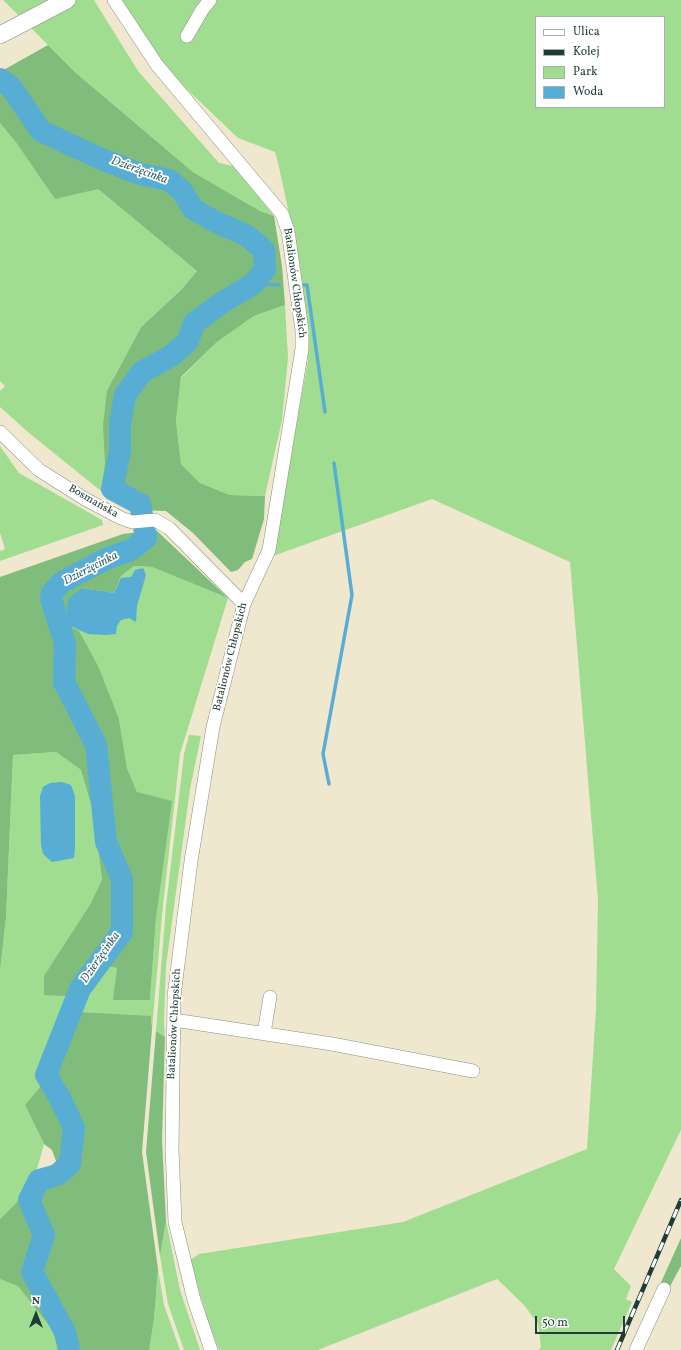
<!DOCTYPE html>
<html>
<head>
<meta charset="utf-8">
<style>
	body { margin:0 }
	#map { position:relative; width:681px; height:1350px; overflow:hidden; background:#f0e8ce; font-family:Vollkorn,serif }
	canvas { display:block }
	.legend { position:absolute; left:535px; top:16px; width:130px; height:92px; box-sizing:border-box; background:#fff; border:1px solid #a5b1ae; margin:0; padding:5px 7px; list-style:none; font-size:12px; color:#1f3d34 }
	.legend li { display:flex; align-items:center; gap:8px; height:20px }
	.legend b { width:20px; border:1px solid #a5b1ae }
	.north { position:absolute; left:16px; top:1294px; width:40px; height:40px; -webkit-text-stroke:3px #fff; paint-order:stroke; rotate:0deg; font-size:11px; font-weight:700; line-height:16px; text-align:center; color:#1f3d34 }
	.north::after { content:''; display:block; margin:auto; width:14px; height:18px; background:#1f3d34; clip-path:polygon(50% 0,100% 100%,50% 72%,0 100%) }
	.scale { position:absolute; left:535px; top:1316px; width:90px; height:18px; box-sizing:border-box; border:2px solid #1f3d34; border-top:0; padding-left:5px; font-size:12px; line-height:14px; white-space:nowrap; color:#1f3d34; -webkit-text-stroke:3px #fff; paint-order:stroke }
</style>
</head>
<body>
<div id="map">
<canvas width="681" height="1350"></canvas>
<ul class="legend">
<li><b style="height:5px;background:#fff"></b>Ulica</li>
<li><b style="height:5px;background:#1f3d34"></b>Kolej</li>
<li><b style="height:11px;background:#a0dd91"></b>Park</li>
<li><b style="height:11px;background:#58add4"></b>Woda</li>
</ul>
<div class="north">N</div>
<div class="scale">50 m</div>
</div>
<script>
const g = document.querySelector('canvas').getContext('2d');
g.lineJoin = 'round';
function paint(path, color) { g.fillStyle = color; g.fill(path, 'evenodd'); }
const poly = rows => new Path2D(rows.map(r => 'M' + r).join(''));
function strokePath(path, color, width, dash) { g.strokeStyle = color; g.lineWidth = width; g.lineCap = dash ? 'butt' : 'round'; g.setLineDash(dash || []); g.stroke(path); }
function drawText(font, color, halo, rows, align = 'center') {
  g.font = font + ' Vollkorn,serif'; g.lineWidth = 3.5; g.setLineDash([]); g.textBaseline = 'middle'; g.strokeStyle = halo; g.fillStyle = color; for (const [text, x, y, turn = 0] of rows) {
    g.save(); g.translate(x, y); g.rotate((+turn || 0) * Math.PI / 180); g.textAlign = isNaN(turn) ? turn : align; if (halo) g.strokeText(text, 0, 0); g.fillText(text, 0, 0); g.restore();
  }
}
paint(poly([
	[3,0,94,0,138,71,219,163,233,166,274,216,260,211,193,172,76,73],
	[117,0,681,0,681,1130,614,1269,631,1286,626,1299,632,1302,611,1350,539,1350,541,1347,538,1324,524,1305,497,1279,318,1350,219,1350,209,1324,190,1260,199,1254,403,1222,587,1149,596,1009,598,900,570,562,432,499,273,556,308,360,299,259,278,163,275,152,238,138,152,56],
	[536,17,664,17,664,107,536,107],
	[0,123,18,145,98,189,197,271,182,289,141,327,115,376,125,380,101,491,29,433,0,407,0,391,5,386,0,381],
	[285,305,288,358,282,420,265,496,230,495,200,483,181,464,176,421,181,378,217,342,254,316],
	[0,446,19,473,102,520,103,525,0,561,0,551,5,549,0,533],
	[134,566,152,567,228,598,180,754,163,905,152,1029,151,1016,47,1049,40,1087,25,1105,44,1144,35,1176,16,1203,0,1219,0,971,6,918,13,755,56,752,81,770,93,812,102,879,91,903,70,936,86,997,104,966,117,968,114,1000,150,1000,156,918,137,792,127,768,119,719,79,631,66,624,82,588,114,593,121,576],
	[189,735,201,736,190,789,166,966,164,1023,165,1037,156,1031,166,906,184,754],
	[166,1221,180,1290,200,1350,184,1350,168,1304,160,1256],
	[158,1269,164,1305,180,1350,149,1350,154,1320],
	[0,1279,18,1285,51,1328,60,1350,0,1350]
]), '#a0dd91');
paint(poly([
	[48,45,76,73,193,172,260,211,274,216,282,266,285,305,254,316,217,342,181,377,176,421,181,464,200,483,230,495,265,496,264,519,252,559,245,562,238,570,231,572,193,533,166,511,134,510,101,491,105,463,103,426,107,391,141,327,182,289,197,271,98,189,55,199,18,145,0,123,0,72],
	[156,530,228,598,152,567,134,566,121,576,114,593,82,588,66,624,79,631,98,666,119,719,127,768,137,792,172,801,156,918,150,1000,113,1000,117,968,104,966,86,997,44,995,44,976,91,903,102,879,93,812,81,770,56,752,13,755,6,918,0,971,0,577,123,534],
	[60,1011,151,1016,152,1029,142,1152,158,1269,154,1320,149,1350,60,1350,51,1328,18,1286,0,1279,0,1219,16,1203,35,1176,53,1170,56,1161,52,1150,44,1144,25,1105,40,1087,47,1049],
	[156,1031,165,1037,162,1139,166,1221,160,1256,146,1152],
	[681,1238,681,1266,668,1290,666,1300,643,1350,649,1309]
]), '#80bc7b');
paint(poly([
	[143,568,146,575,137,606,136,622,129,618,121,620,117,626,116,634,106,635,88,634,66,624,68,599,82,588,114,593,121,578,131,577,135,570],
	[62,782,71,785,75,796,75,847,74,858,52,862,43,854,41,845,40,796,43,787,50,783]
]), '#58add4');
strokePath(poly([
	[253,284,279,285],
	[298,285,307,285,325,412],
	[329,784,323,754,352,595,334,463]
]), '#58add4', 3.5);
strokePath(poly([
	[0,79,11,87,41,131,99,158,140,174,169,180,182,191,193,209,216,222,246,235,264,250,265,269,253,284,223,302,194,323,188,341,171,356,142,372,125,395,120,423,120,452,112,489,140,504,146,538,131,550,108,558,62,582,52,593,51,599,65,643,64,682,96,745,106,842,122,879,122,932,80,989,46,1075,59,1096,74,1128,70,1164,57,1175,39,1180,29,1200,44,1235,32,1272,65,1332,69,1350]
]), '#58add4', 22);
const minor = poly([
	[114,0,157,65,282,214,288,231,302,330,302,349,269,550,244,604,213,727,191,861,174,996,172,1149,175,1222,194,1300,211,1350],
	[187,36,202,10,210,0],
	[0,432,39,470,85,499,121,518,132,522,155,520,169,528,244,604],
	[174,1020,332,1044,473,1071],
	[264,1033,270,997],
	[636,1350,664,1289]
]);
const major = poly([
	[0,35,67,0]
]);
strokePath(minor, '#889281', 14);
strokePath(major, '#889281', 18);
strokePath(minor, '#fff', 13);
strokePath(major, '#fff', 17);
const rail = poly([
	[617,1350,681,1200]
]);
strokePath(rail, '#1f3d34', 4.5);
strokePath(rail, '#fff', 3, [9]);
drawText('11px', '#1f3d34', '#fff', [
	["Batalionów Chłopskich",294,283,82],
	["Bosmańska",93,502,30],
	["Batalionów Chłopskich",231,657,-76],
	["Batalionów Chłopskich",175,1024,-87]
]);
drawText('italic 12px', '#33646c', '#fff', [
	["Dzierżęcinka",139,171,20],
	["Dzierżęcinka",91,569,-27],
	["Dzierżęcinka",101,958,-55]
]);
</script>
</body>
</html>
